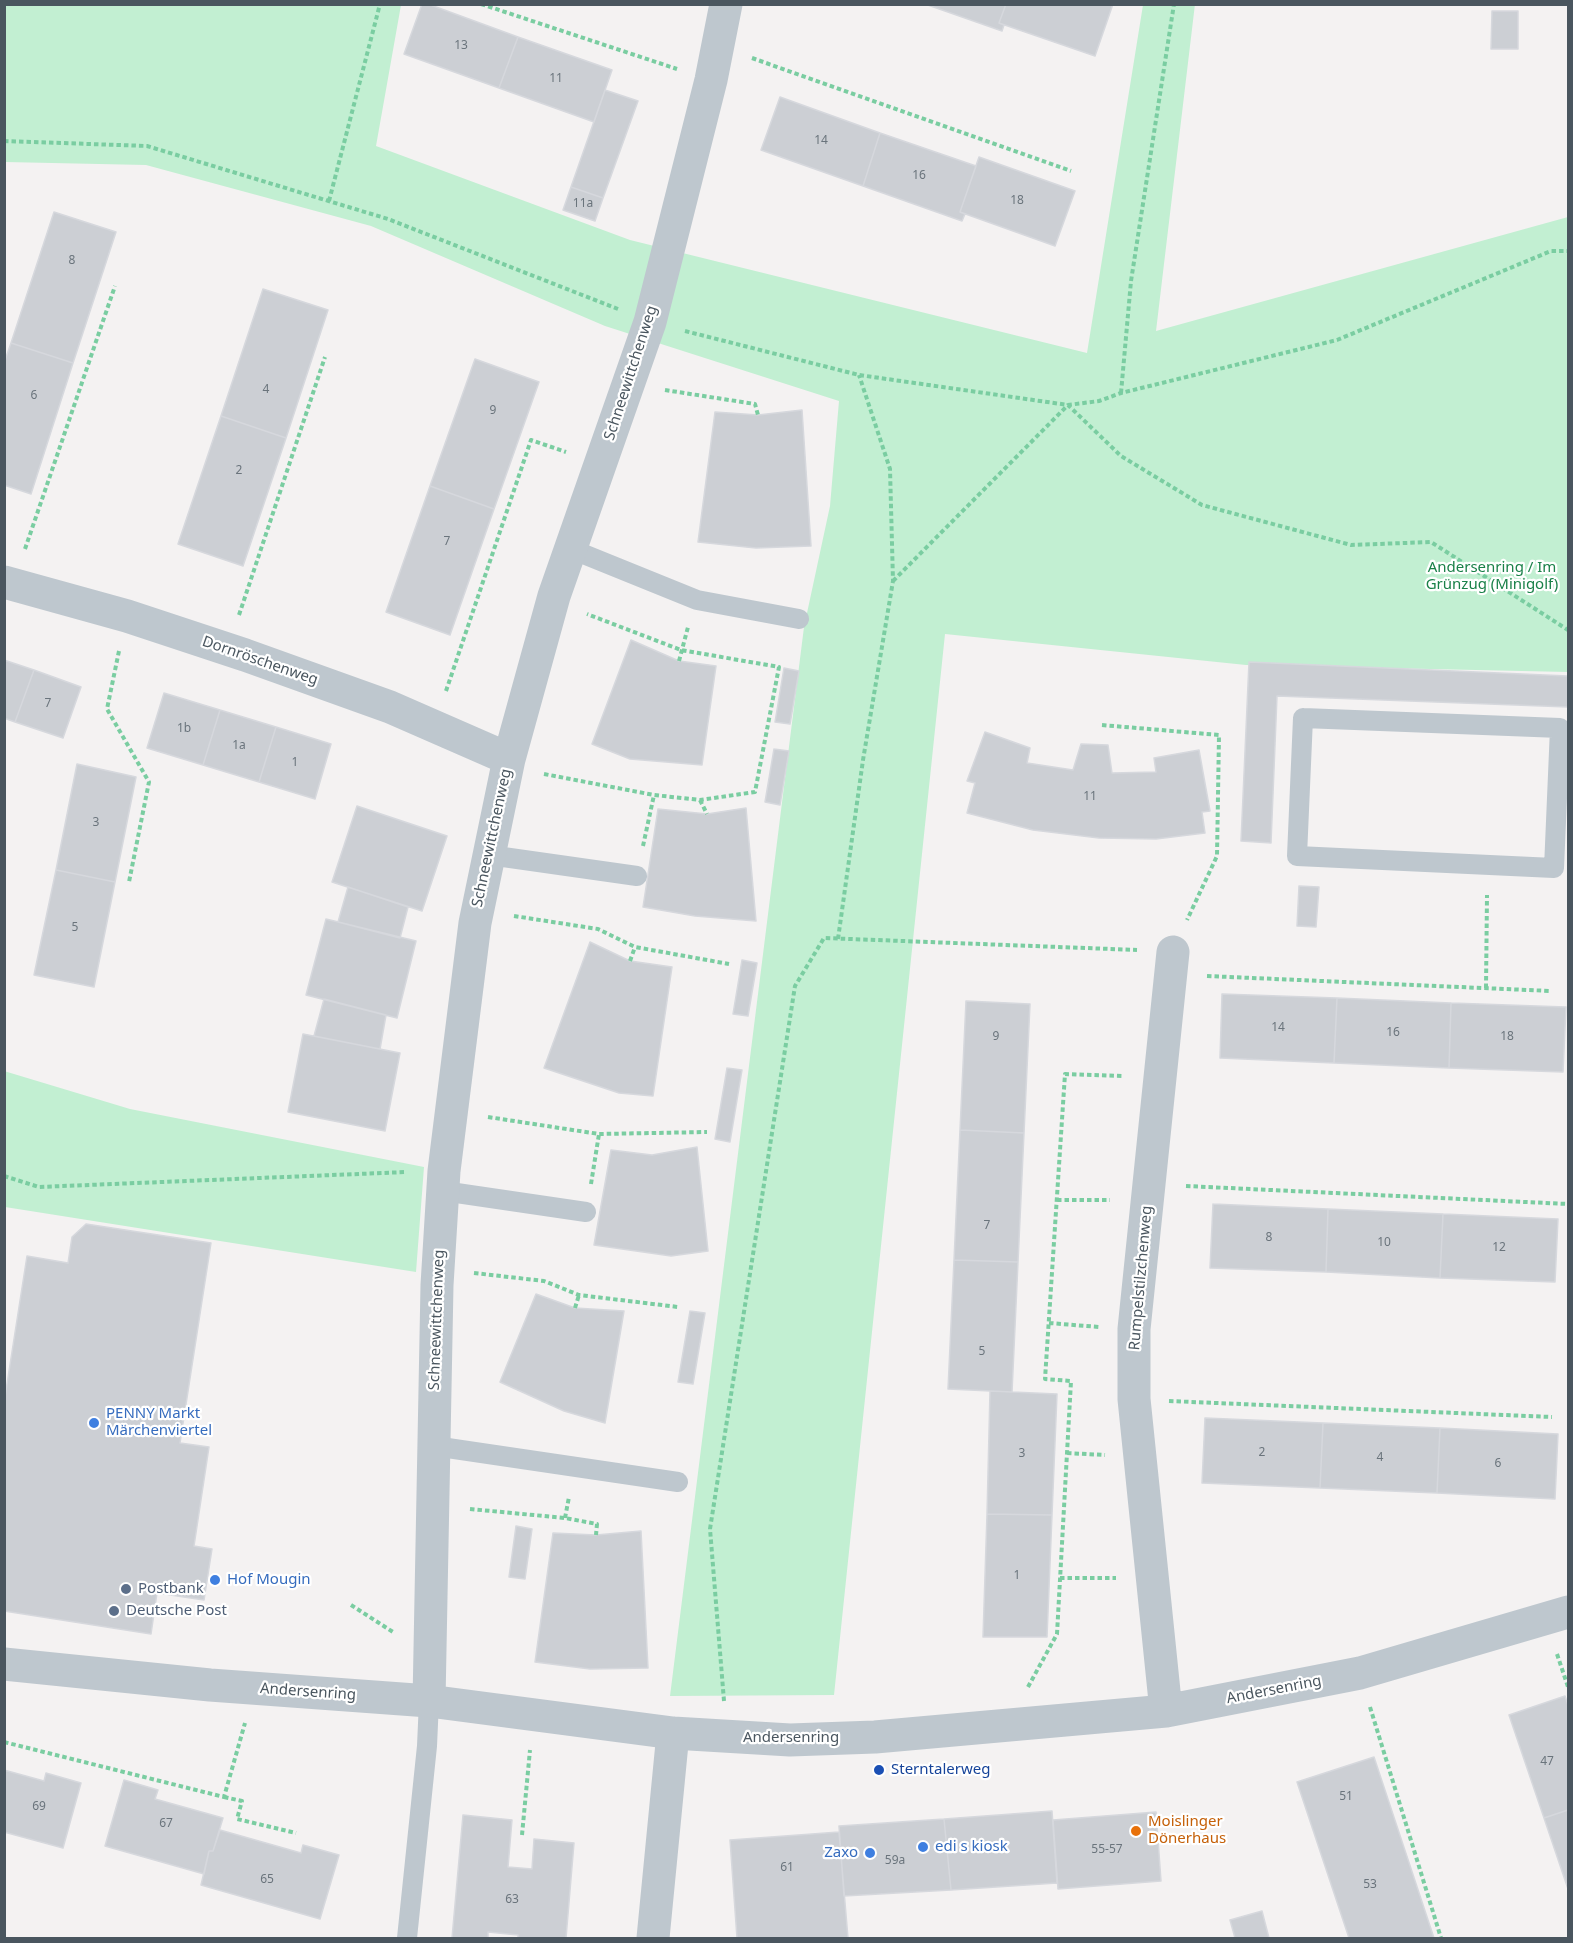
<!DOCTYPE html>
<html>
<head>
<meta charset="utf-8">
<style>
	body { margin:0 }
	#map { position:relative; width:1573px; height:1943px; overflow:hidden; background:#f4f2f2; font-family:"Noto Sans",sans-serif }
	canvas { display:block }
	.frame { position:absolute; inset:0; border:6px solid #4a565f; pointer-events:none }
</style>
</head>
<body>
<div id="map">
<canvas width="1573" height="1943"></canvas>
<div class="frame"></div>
</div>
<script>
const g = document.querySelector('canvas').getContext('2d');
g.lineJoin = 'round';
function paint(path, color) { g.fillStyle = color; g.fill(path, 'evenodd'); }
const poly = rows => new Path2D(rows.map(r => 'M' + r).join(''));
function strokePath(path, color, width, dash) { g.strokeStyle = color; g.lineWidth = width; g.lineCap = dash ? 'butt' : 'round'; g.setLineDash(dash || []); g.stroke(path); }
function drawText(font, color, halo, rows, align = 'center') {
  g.font = font + ' "Noto Sans",sans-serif'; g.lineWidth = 4.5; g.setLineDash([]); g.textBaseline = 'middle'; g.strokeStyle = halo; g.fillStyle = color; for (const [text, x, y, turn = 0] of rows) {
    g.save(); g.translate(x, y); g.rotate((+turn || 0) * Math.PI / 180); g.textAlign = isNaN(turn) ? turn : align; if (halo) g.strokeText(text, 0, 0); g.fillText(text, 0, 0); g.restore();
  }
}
paint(poly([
	[1195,4,1156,331,1568,217,1568,672,1246,665,945,634,834,1695,670,1696,804,627,830,506,839,401,605,326,371,226,146,165,5,162,5,5,401,5,376,146,630,240,1087,353,1143,5],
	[4,1071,130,1109,424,1167,416,1272,5,1207]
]), '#c2efd2');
const building = poly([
	[422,4,428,4,518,37,499,88,404,54,422,4],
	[925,4,1006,4,999,23,1004,25,1002,31,925,4],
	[1006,4,1113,4,1095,56,999,23,1006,4],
	[1492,11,1518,11,1518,49,1491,49,1492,11],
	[518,37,612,70,594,122,499,88,518,37],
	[605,90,638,101,603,198,571,187,605,90],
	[780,97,880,133,863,186,761,150,780,97],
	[880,133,976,166,960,212,965,214,962,221,863,186,880,133],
	[979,157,1075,191,1055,246,960,212,979,157],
	[571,187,603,198,595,221,563,210,571,187],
	[54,212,116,232,73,363,11,343,54,212],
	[263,289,328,310,286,438,221,416,263,289],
	[11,343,73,363,31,494,4,485,4,363,11,343],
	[475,359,539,382,494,509,430,486,475,359],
	[802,410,811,546,756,548,698,542,715,412,758,415,802,410],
	[221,416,286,438,243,566,178,544,221,416],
	[430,486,494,509,450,635,386,612,430,486],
	[631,640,679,661,716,666,702,765,630,759,592,744,631,640],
	[4,660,34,670,15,722,4,718,4,660],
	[1249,662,1568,676,1568,707,1277,696,1271,843,1241,841,1249,662],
	[784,668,799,671,790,724,775,722,784,668],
	[34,670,81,687,63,738,15,722,34,670],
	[164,693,220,710,203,765,147,748,164,693],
	[220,710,276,727,259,782,203,765,220,710],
	[276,727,331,744,315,799,259,782,276,727],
	[985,732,1030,748,1027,763,1073,770,1081,744,1108,745,1112,773,1156,772,1154,758,1199,750,1210,811,1202,812,1205,833,1156,839,1099,838,1033,830,967,813,975,783,967,781,985,732],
	[774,749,789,751,780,805,765,802,774,749],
	[77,764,136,777,115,882,56,870,77,764],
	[357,806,447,836,422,911,332,882,357,806],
	[746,808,756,921,695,916,643,907,658,809,707,814,746,808],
	[56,870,115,882,94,987,34,975,56,870],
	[1299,886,1319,887,1316,927,1297,926,1299,886],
	[348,887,408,907,400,938,338,922,348,887],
	[326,919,416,941,397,1018,306,995,326,919],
	[590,942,630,961,672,967,653,1096,619,1093,544,1068,590,942],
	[742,960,757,963,748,1016,733,1014,742,960],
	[1222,994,1337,998,1334,1063,1220,1058,1222,994],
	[1337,998,1451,1003,1449,1068,1334,1063,1337,998],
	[324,999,386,1015,380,1049,314,1036,324,999],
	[966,1001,1030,1004,1024,1133,960,1130,966,1001],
	[1451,1003,1566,1007,1563,1072,1449,1068,1451,1003],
	[303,1034,400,1053,385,1131,288,1112,303,1034],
	[727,1068,742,1070,730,1142,715,1139,727,1068],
	[960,1130,1024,1133,1018,1262,954,1260,960,1130],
	[697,1147,708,1251,671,1256,594,1245,611,1150,652,1155,697,1147],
	[1213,1204,1328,1209,1326,1272,1210,1268,1213,1204],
	[1328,1209,1443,1214,1440,1278,1326,1272,1328,1209],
	[1443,1214,1558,1219,1555,1282,1440,1278,1443,1214],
	[86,1224,211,1243,180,1443,209,1447,194,1546,212,1549,204,1600,157,1593,151,1634,4,1611,4,1403,27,1256,68,1263,72,1237,86,1224],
	[954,1260,1018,1262,1012,1392,948,1389,954,1260],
	[536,1294,575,1308,624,1311,605,1423,564,1411,500,1382,536,1294],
	[690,1311,705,1313,693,1384,678,1382,690,1311],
	[990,1391,1057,1394,1052,1515,987,1514,990,1391],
	[1205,1418,1323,1423,1320,1488,1202,1483,1205,1418],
	[1323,1423,1440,1428,1437,1493,1320,1488,1323,1423],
	[1440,1428,1558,1434,1555,1499,1437,1493,1440,1428],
	[987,1514,1052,1515,1047,1637,983,1637,987,1514],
	[516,1526,532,1529,525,1579,509,1577,516,1526],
	[641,1531,648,1668,590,1669,535,1662,553,1533,596,1535,641,1531],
	[1565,1696,1568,1705,1568,1810,1544,1818,1509,1715,1565,1696],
	[1374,1757,1434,1938,1349,1938,1297,1782,1374,1757],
	[4,1770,44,1781,46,1773,81,1783,63,1848,4,1832,4,1770],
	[124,1780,158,1790,155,1799,223,1818,213,1851,209,1851,204,1874,105,1846,124,1780],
	[1568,1810,1568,1889,1544,1818,1568,1810],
	[1052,1811,1057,1883,951,1890,944,1819,1052,1811],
	[1156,1812,1161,1881,1058,1889,1053,1820,1156,1812],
	[463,1815,512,1820,508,1867,532,1869,534,1839,574,1843,566,1938,518,1938,518,1935,488,1932,488,1938,452,1938,463,1815],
	[944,1819,951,1890,844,1896,839,1826,944,1819],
	[220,1830,301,1853,303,1845,339,1855,320,1919,201,1885,209,1851,213,1851,220,1830],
	[839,1832,848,1938,737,1938,730,1840,839,1832],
	[1262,1911,1269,1938,1235,1938,1230,1920,1262,1911]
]);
paint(building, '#cccfd4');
strokePath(building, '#d6d8dd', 1.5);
strokePath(poly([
	[481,4,677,69],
	[752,58,1071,171],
	[4,141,147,146,388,219,618,309],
	[329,201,380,4],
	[685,331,859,375,1068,405,1099,401,1121,393,1337,340,1551,251,1568,251],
	[665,390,755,404,758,415],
	[1121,393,1131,281,1174,4],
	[25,549,115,286],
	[893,581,1068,405,1121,456,1202,505,1351,545,1431,542,1568,630],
	[239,615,325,357],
	[119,651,107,709,149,782,129,882],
	[679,661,688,627],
	[446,691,531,440,566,452],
	[1102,725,1219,735,1217,856,1187,920],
	[544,774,654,795,700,800,755,792,779,667,681,650,587,614],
	[700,800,707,814],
	[643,846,654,795],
	[514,916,598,929,635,947,729,964],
	[838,939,863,760,893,581,890,469,859,375],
	[630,961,635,947],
	[1207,976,1551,991],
	[1486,988,1487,895],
	[488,1117,599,1134,707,1132],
	[4,1176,39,1187,407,1172],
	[591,1184,599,1134],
	[1186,1186,1568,1204],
	[1057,1200,1110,1200],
	[474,1273,544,1281,579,1295,678,1307],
	[575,1308,579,1295],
	[1049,1323,1099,1327],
	[1169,1401,1552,1417],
	[1067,1453,1105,1455],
	[470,1509,565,1518,597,1524,596,1535],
	[565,1518,569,1497],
	[1060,1578,1116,1578],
	[351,1605,393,1632],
	[1557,1654,1568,1687],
	[1028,1687,1057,1634,1071,1381,1045,1379,1065,1074,1123,1076],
	[724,1701,710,1529,795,986,824,938,1137,950],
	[1370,1707,1441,1938],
	[4,1742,224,1797,245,1723],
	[224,1797,242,1801,237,1819,296,1833],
	[522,1835,530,1750]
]), '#7acda1', 4, [4.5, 3]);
strokePath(poly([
	[571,549,697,600,799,619],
	[1303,718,1560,728,1554,868,1297,856,1303,718],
	[489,855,637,876],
	[443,1191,586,1212],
	[434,1446,678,1482],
	[407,1938,427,1746,429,1701]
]), '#bec7ce', 20);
strokePath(poly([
	[4,582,127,616,245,655,390,707,509,759],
	[4,1664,210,1685,429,1701,673,1733,790,1740,875,1737,1166,1711,1360,1673,1568,1612],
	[429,1701,437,1285,444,1171,475,923,509,759,554,596,650,322,711,80,726,4],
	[1166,1711,1134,1399,1134,1329,1173,952],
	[653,1938,673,1733]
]), '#bec7ce', 33);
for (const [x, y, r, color] of [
	[94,1423,6,"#3f7fe0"],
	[215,1580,6,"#3f7fe0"],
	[126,1589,6,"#5c6f8a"],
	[114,1611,6,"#5c6f8a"],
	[879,1770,6,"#1a4fb4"],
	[1136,1831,6,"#e8710a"],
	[923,1847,6,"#3f7fe0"],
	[870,1853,6,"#3f7fe0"]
]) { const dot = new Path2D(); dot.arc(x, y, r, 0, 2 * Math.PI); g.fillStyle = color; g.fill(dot); strokePath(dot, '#fff', 2); }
drawText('12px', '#6a747c', null, [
	["13",461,46],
	["11",556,79],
	["14",821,141],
	["16",919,176],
	["18",1017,201],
	["11a",583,204],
	["8",72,261],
	["4",266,390],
	["6",34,396],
	["9",493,411],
	["2",239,471],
	["7",447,542],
	["7",48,704],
	["1b",184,729],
	["1a",239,746],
	["1",295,763],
	["11",1090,797],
	["3",96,823],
	["5",75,928],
	["14",1278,1028],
	["16",1393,1033],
	["9",996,1037],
	["18",1507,1037],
	["7",987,1226],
	["8",1269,1238],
	["10",1384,1243],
	["12",1499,1248],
	["5",982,1352],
	["2",1262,1453],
	["3",1022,1454],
	["4",1380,1458],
	["6",1498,1464],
	["1",1017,1576],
	["47",1547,1762],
	["51",1346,1797],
	["69",39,1807],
	["67",166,1824],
	["55-57",1107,1850],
	["59a",895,1861],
	["61",787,1868],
	["65",267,1880],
	["53",1370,1885],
	["63",512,1900]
]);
drawText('15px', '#4a565f', '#fff', [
	["Schneewittchenweg",631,373,-72],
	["Dornröschenweg",260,661,19],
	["Schneewittchenweg",492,838,-78],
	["Rumpelstilzchenweg",1141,1278,-85],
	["Schneewittchenweg",437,1320,-88],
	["Andersenring",1274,1690,-11],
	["Andersenring",308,1692,4],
	["Andersenring",791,1738]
]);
drawText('15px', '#1a8149', '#fff', [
	["Andersenring / Im",1492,568],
	["Grünzug (Minigolf)",1492,585]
]);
drawText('15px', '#366cbe', '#fff', [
	["PENNY Markt",106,1414],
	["Märchenviertel",106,1431],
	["Hof Mougin",227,1580],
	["edi s kiosk",935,1847],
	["Zaxo",858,1853,"right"]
], 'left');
drawText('15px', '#4e5e75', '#fff', [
	["Postbank",138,1589],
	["Deutsche Post",126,1611]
], 'left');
drawText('15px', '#164399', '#fff', [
	["Sterntalerweg",891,1770]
], 'left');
drawText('15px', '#c56008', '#fff', [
	["Moislinger",1148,1822],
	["Dönerhaus",1148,1839]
], 'left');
</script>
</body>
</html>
